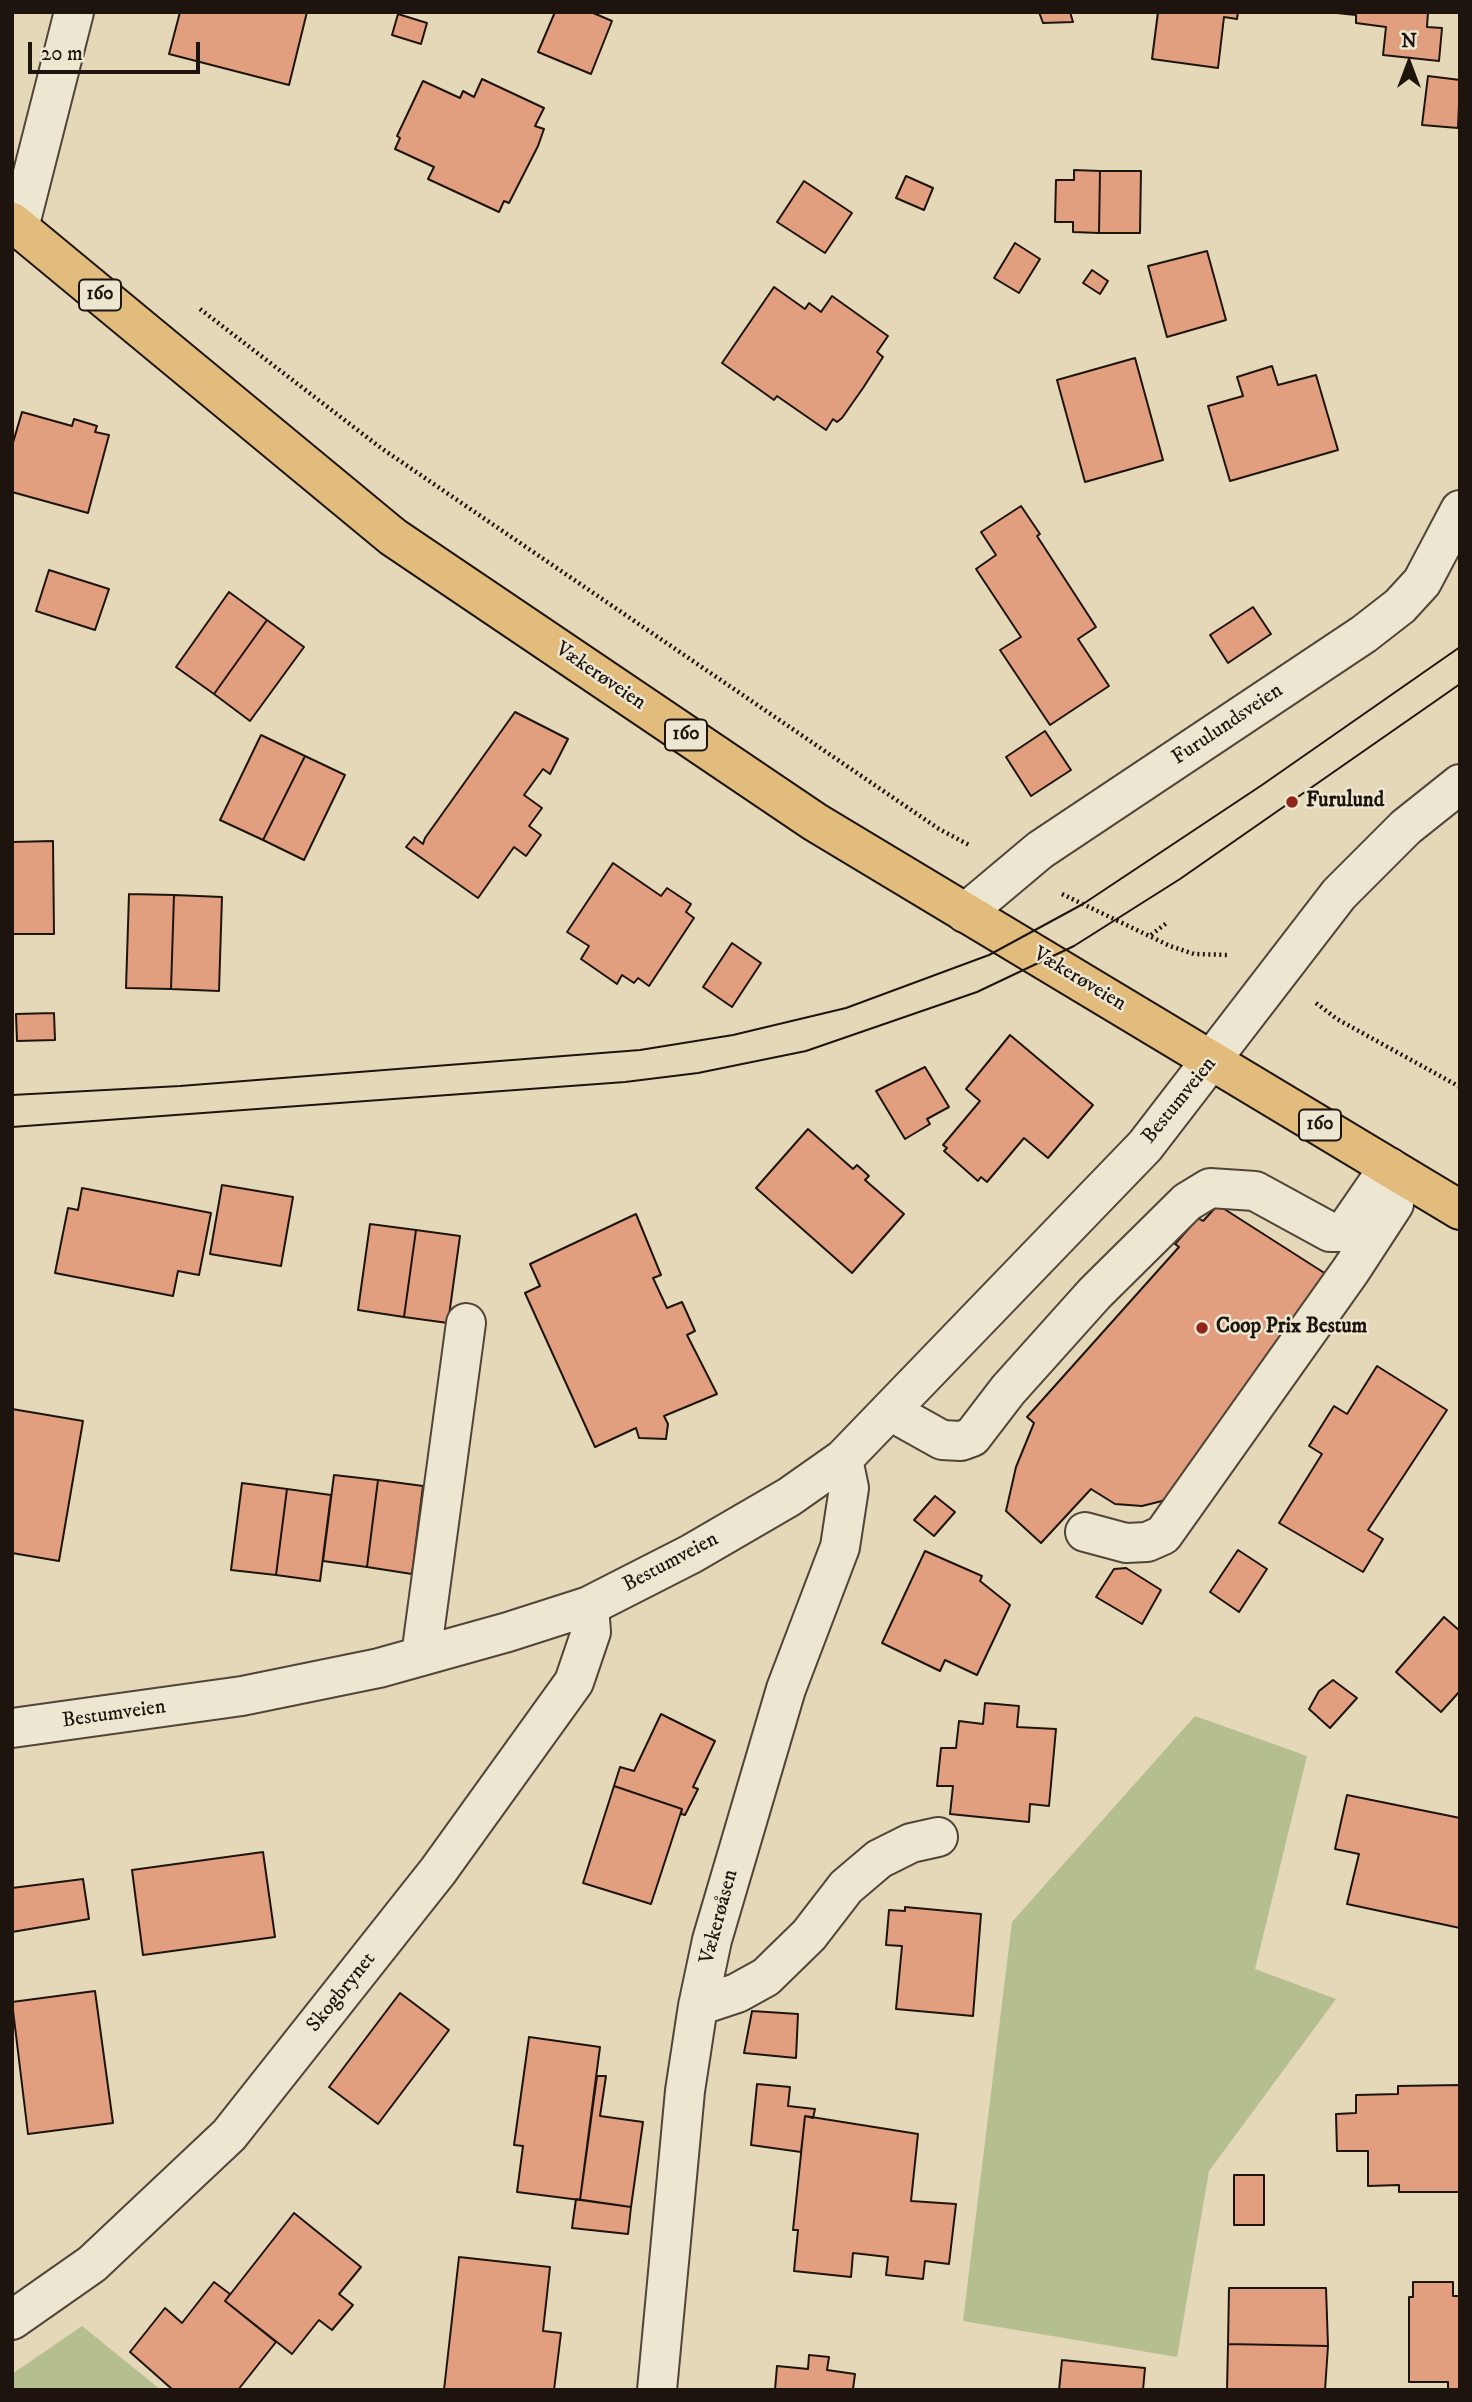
<!DOCTYPE html>
<html>
<head>
<meta charset="utf-8">
<style>
	body { margin:0 }
	#map { position:relative; width:1472px; height:2402px; overflow:hidden; background:#e4d8b8; font-family:"IM FELL DW Pica",serif }
	canvas { display:block }
	.frame { position:absolute; inset:0; border:14px solid #1e140e; pointer-events:none }
	.north { position:absolute; left:1374px; top:28px; width:70px; height:70px; -webkit-text-stroke:5px #ede6d1; paint-order:stroke; rotate:0deg; font-size:19px; font-weight:700; line-height:28px; text-align:center; color:#1e140e }
	.north::after { content:''; display:block; margin:auto; width:24px; height:32px; background:#1e140e; clip-path:polygon(50% 0,100% 100%,50% 72%,0 100%) }
	.scale { position:absolute; left:28px; top:42px; width:172px; height:32px; box-sizing:border-box; border:4px solid #1e140e; border-top:0; padding-left:9px; font-size:21px; line-height:24px; white-space:nowrap; color:#1e140e; -webkit-text-stroke:5px #ede6d1; paint-order:stroke }
</style>
</head>
<body>
<div id="map">
<canvas width="1472" height="2402"></canvas>
<div class="frame"></div>
<div class="north">N</div>
<div class="scale">20 m</div>
</div>
<script>
const g = document.querySelector('canvas').getContext('2d');
g.lineJoin = 'round';
function paint(path, color) { g.fillStyle = color; g.fill(path, 'evenodd'); }
const poly = rows => new Path2D(rows.map(r => 'M' + r).join(''));
function strokePath(path, color, width, dash) { g.strokeStyle = color; g.lineWidth = width; g.lineCap = dash ? 'butt' : 'round'; g.setLineDash(dash || []); g.stroke(path); }
function drawText(font, color, halo, rows, align = 'center') {
  g.font = font + ' "IM FELL DW Pica",serif'; g.lineWidth = 5; g.setLineDash([]); g.textBaseline = 'middle'; g.strokeStyle = halo; g.fillStyle = color; for (const [text, x, y, turn = 0] of rows) {
    g.save(); g.translate(x, y); g.rotate((+turn || 0) * Math.PI / 180); g.textAlign = isNaN(turn) ? turn : align; if (halo) g.strokeText(text, 0, 0); g.fillText(text, 0, 0); g.restore();
  }
}
paint(poly([
	[1195,1716,1307,1756,1255,1969,1336,1999,1209,2171,1177,2357,963,2321,1012,1922],
	[82,2326,161,2390,12,2390,12,2374]
]), '#b5be8e');
const building = poly([
	[180,12,307,12,289,85,169,54,180,12],
	[555,12,591,12,612,21,591,74,538,52,555,12],
	[1039,12,1070,12,1073,22,1043,23,1039,12],
	[1158,12,1238,12,1237,19,1224,17,1218,68,1152,59,1158,12],
	[1327,12,1428,12,1427,27,1442,28,1439,61,1383,55,1386,27,1356,23,1356,15,1327,12],
	[398,14,427,23,421,44,392,35,398,14],
	[1428,76,1460,80,1458,128,1422,125,1428,76],
	[482,79,544,108,535,126,544,129,538,146,509,203,504,201,499,212,428,179,434,167,395,149,400,138,397,136,423,81,460,98,463,91,474,97,482,79],
	[1074,170,1100,171,1099,233,1073,232,1073,222,1055,222,1056,180,1074,180,1074,170],
	[1100,171,1141,171,1140,233,1099,233,1100,171],
	[906,176,933,188,924,210,896,198,906,176],
	[804,181,852,213,825,253,777,222,804,181],
	[1015,243,1040,259,1019,293,994,278,1015,243],
	[1207,251,1226,320,1167,337,1148,266,1207,251],
	[1092,270,1108,281,1100,294,1083,283,1092,270],
	[774,287,805,309,809,303,821,312,832,296,888,336,877,352,883,357,863,388,842,418,837,422,833,419,826,430,777,396,774,400,722,363,774,287],
	[1135,358,1163,460,1085,482,1057,380,1135,358],
	[1272,366,1278,385,1316,375,1338,450,1230,481,1208,406,1243,396,1237,377,1272,366],
	[22,412,72,426,74,419,97,426,95,432,109,435,88,513,12,492,12,446,22,412],
	[1021,506,1040,534,1037,536,1096,627,1078,639,1109,686,1050,725,1000,650,1021,637,976,569,996,555,981,532,1021,506],
	[49,570,109,589,95,630,36,611,49,570],
	[229,592,267,620,214,694,176,667,229,592],
	[1253,607,1271,634,1228,663,1210,635,1253,607],
	[267,620,304,647,250,721,214,694,267,620],
	[515,712,568,739,550,774,543,769,524,795,542,808,529,826,541,835,526,856,514,847,478,898,406,847,414,837,423,844,425,838,515,712],
	[1045,731,1071,770,1031,796,1006,757,1045,731],
	[261,735,305,756,263,840,220,820,261,735],
	[305,756,345,775,304,860,263,840,305,756],
	[53,841,54,934,12,934,12,842,53,841],
	[613,863,661,896,667,888,691,904,686,912,694,918,649,986,638,978,634,983,622,975,617,984,581,959,589,946,567,932,613,863],
	[129,894,174,895,171,989,126,988,129,894],
	[174,895,222,897,219,991,171,989,174,895],
	[732,943,761,963,732,1007,703,987,732,943],
	[54,1013,55,1040,17,1041,16,1014,54,1013],
	[1010,1035,1093,1105,1048,1158,1024,1138,987,1182,981,1177,978,1181,944,1151,947,1148,943,1145,980,1101,966,1089,1010,1035],
	[925,1067,949,1107,927,1119,930,1124,905,1139,876,1091,925,1067],
	[808,1129,853,1169,857,1165,869,1176,865,1180,904,1214,852,1273,756,1188,808,1129],
	[222,1185,293,1197,281,1266,210,1254,222,1185],
	[82,1188,211,1213,199,1275,178,1271,173,1296,55,1273,68,1208,78,1210,82,1188],
	[1218,1205,1326,1274,1271,1362,1265,1358,1180,1489,1162,1501,1142,1506,1115,1504,1091,1489,1041,1543,1006,1511,1016,1467,1034,1423,1027,1417,1179,1247,1175,1244,1198,1218,1203,1221,1218,1205],
	[636,1214,661,1275,653,1278,667,1308,682,1302,695,1331,687,1335,717,1394,664,1416,668,1424,666,1439,639,1438,636,1428,595,1447,525,1293,540,1286,530,1264,636,1214],
	[370,1224,416,1230,404,1317,358,1310,370,1224],
	[416,1230,460,1236,448,1323,404,1317,416,1230],
	[1377,1366,1447,1410,1368,1530,1383,1539,1363,1572,1279,1523,1322,1454,1309,1446,1334,1406,1347,1414,1377,1366],
	[12,1409,83,1421,59,1561,12,1553,12,1409],
	[334,1475,378,1480,367,1567,323,1561,334,1475],
	[378,1480,423,1486,412,1574,367,1567,378,1480],
	[242,1483,287,1489,276,1575,231,1570,242,1483],
	[287,1489,331,1495,320,1581,276,1575,287,1489],
	[935,1496,955,1512,934,1536,914,1520,935,1496],
	[1238,1550,1267,1569,1239,1612,1210,1592,1238,1550],
	[925,1551,982,1576,980,1581,1010,1605,977,1675,945,1660,940,1671,882,1643,925,1551],
	[1126,1568,1161,1590,1142,1624,1096,1597,1114,1569,1126,1568],
	[1444,1617,1460,1631,1460,1691,1441,1712,1396,1672,1444,1617],
	[1333,1680,1357,1698,1330,1728,1309,1709,1319,1691,1333,1680],
	[985,1703,1019,1706,1017,1727,1056,1729,1049,1806,1030,1804,1029,1822,950,1814,953,1786,937,1786,941,1748,956,1748,959,1721,983,1724,985,1703],
	[661,1714,715,1741,693,1787,698,1789,685,1815,681,1814,682,1809,614,1786,620,1767,634,1771,661,1714],
	[614,1786,682,1809,651,1904,583,1883,614,1786],
	[1347,1795,1460,1818,1460,1928,1347,1904,1359,1854,1335,1849,1347,1795],
	[263,1852,275,1937,143,1955,132,1870,263,1852],
	[83,1879,89,1919,12,1932,12,1888,83,1879],
	[905,1907,981,1914,973,2016,896,2009,902,1946,886,1945,889,1910,905,1911,905,1907],
	[95,1991,113,2123,28,2134,12,2002,95,1991],
	[400,1993,449,2030,378,2124,329,2087,400,1993],
	[752,2011,798,2014,796,2058,744,2053,752,2011],
	[529,2037,600,2047,580,2200,517,2192,523,2146,514,2145,529,2037],
	[597,2076,606,2076,600,2116,643,2122,631,2207,580,2200,597,2076],
	[757,2084,790,2087,788,2106,815,2109,813,2118,805,2116,801,2152,751,2145,757,2084],
	[1460,2085,1460,2192,1399,2192,1399,2185,1368,2186,1368,2151,1337,2151,1336,2114,1356,2113,1356,2095,1398,2094,1398,2086,1460,2085],
	[805,2116,918,2134,911,2201,956,2204,949,2264,925,2261,923,2279,886,2275,888,2257,853,2253,851,2277,794,2271,798,2230,793,2230,805,2116],
	[1234,2175,1264,2175,1264,2225,1234,2225,1234,2175],
	[576,2199,631,2207,628,2234,572,2228,576,2199],
	[294,2213,361,2267,339,2294,353,2305,332,2330,319,2320,292,2354,225,2301,294,2213],
	[459,2257,550,2267,543,2331,561,2333,554,2390,444,2390,459,2257],
	[214,2282,230,2294,225,2301,276,2342,238,2390,173,2390,130,2352,165,2308,182,2323,214,2282],
	[1413,2282,1453,2282,1453,2296,1460,2296,1460,2390,1448,2390,1448,2382,1409,2382,1409,2297,1413,2297,1413,2282],
	[1229,2288,1326,2288,1328,2346,1228,2344,1229,2288],
	[1228,2344,1328,2346,1325,2390,1227,2390,1228,2344],
	[809,2355,829,2357,827,2370,855,2374,853,2389,857,2390,775,2390,777,2366,808,2369,809,2355],
	[1062,2360,1145,2368,1143,2390,1059,2390,1062,2360]
]);
paint(building, '#e29f80');
strokePath(building, '#1e140e', 2);
const minor = poly([
	[19,228,74,12],
	[965,913,1040,850,1364,634,1400,606,1422,582,1460,510],
	[890,1411,942,1440,961,1441,972,1437,1008,1390,1095,1293,1187,1202,1210,1188,1255,1191,1330,1232,1341,1232,1347,1228,1389,1167],
	[1085,1532,1126,1543,1147,1542,1163,1535,1351,1270,1394,1204],
	[421,1656,466,1323],
	[12,1728,242,1696,379,1668,508,1632,589,1606,691,1554,789,1497,843,1459,1145,1146,1339,894,1406,827,1460,784],
	[698,2006,737,1993,766,1977,809,1935,846,1887,879,1859,911,1843,938,1837],
	[12,2320,92,2264,229,2135,438,1871,574,1682,591,1632,589,1606],
	[657,2390,685,2091,698,2006,712,1940,786,1689,840,1547,849,1488,843,1459]
]);
const major = poly([
	[12,222,393,537,815,822,1460,1210]
]);
strokePath(minor, '#504538', 42);
strokePath(major, '#1e140e', 42);
strokePath(poly([
	[200,309,381,448,939,829,971,846],
	[1062,894,1170,946,1194,954,1229,955],
	[1151,935,1168,922],
	[1316,1003,1337,1019,1460,1087]
]), '#1e140e', 4.5, [2, 3.5]);
strokePath(minor, '#ede6d1', 38);
strokePath(major, '#e2bc7c', 38);
strokePath(poly([
	[12,1095,180,1086,640,1050,733,1035,846,1008,989,955,1083,904,1262,785,1460,647],
	[12,1127,625,1082,698,1073,806,1051,977,992,1074,946,1180,879,1460,684]
]), '#1e140e', 2);
for (const [x, y, r, color] of [
	[1292,802,7,"#8f2418"],
	[1202,1328,7,"#8f2418"]
]) { const dot = new Path2D(); dot.arc(x, y, r, 0, 2 * Math.PI); g.fillStyle = color; g.fill(dot); strokePath(dot, '#ede6d1', 2.5); }
for (const [x, y, w] of [
	[100,295,42],
	[686,735,42],
	[1320,1125,42]
]) { const box = new Path2D(); box.roundRect(x - w / 2, y - 15.5, w, 31, 5); g.fillStyle = '#ede6d1'; g.fill(box); strokePath(box, '#1e140e', 2); }
drawText('bold 19px', '#1e140e', null, [
	["160",100,295],
	["160",686,735],
	["160",1320,1125]
]);
drawText('21px', '#1e140e', '#ede6d1', [
	["Vækerøveien",600,677,34],
	["Furulundsveien",1228,725,-34],
	["Vækerøveien",1079,980,31],
	["Bestumveien",1180,1101,-51],
	["Bestumveien",671,1563,-28],
	["Bestumveien",114,1715,-8],
	["Vækerøåsen",720,1917,-75],
	["Skogbrynet",342,1993,-51]
]);
drawText('bold 21px', '#1e140e', '#ede6d1', [
	["Furulund",1306,802],
	["Coop Prix Bestum",1216,1328]
], 'left');
</script>
</body>
</html>
